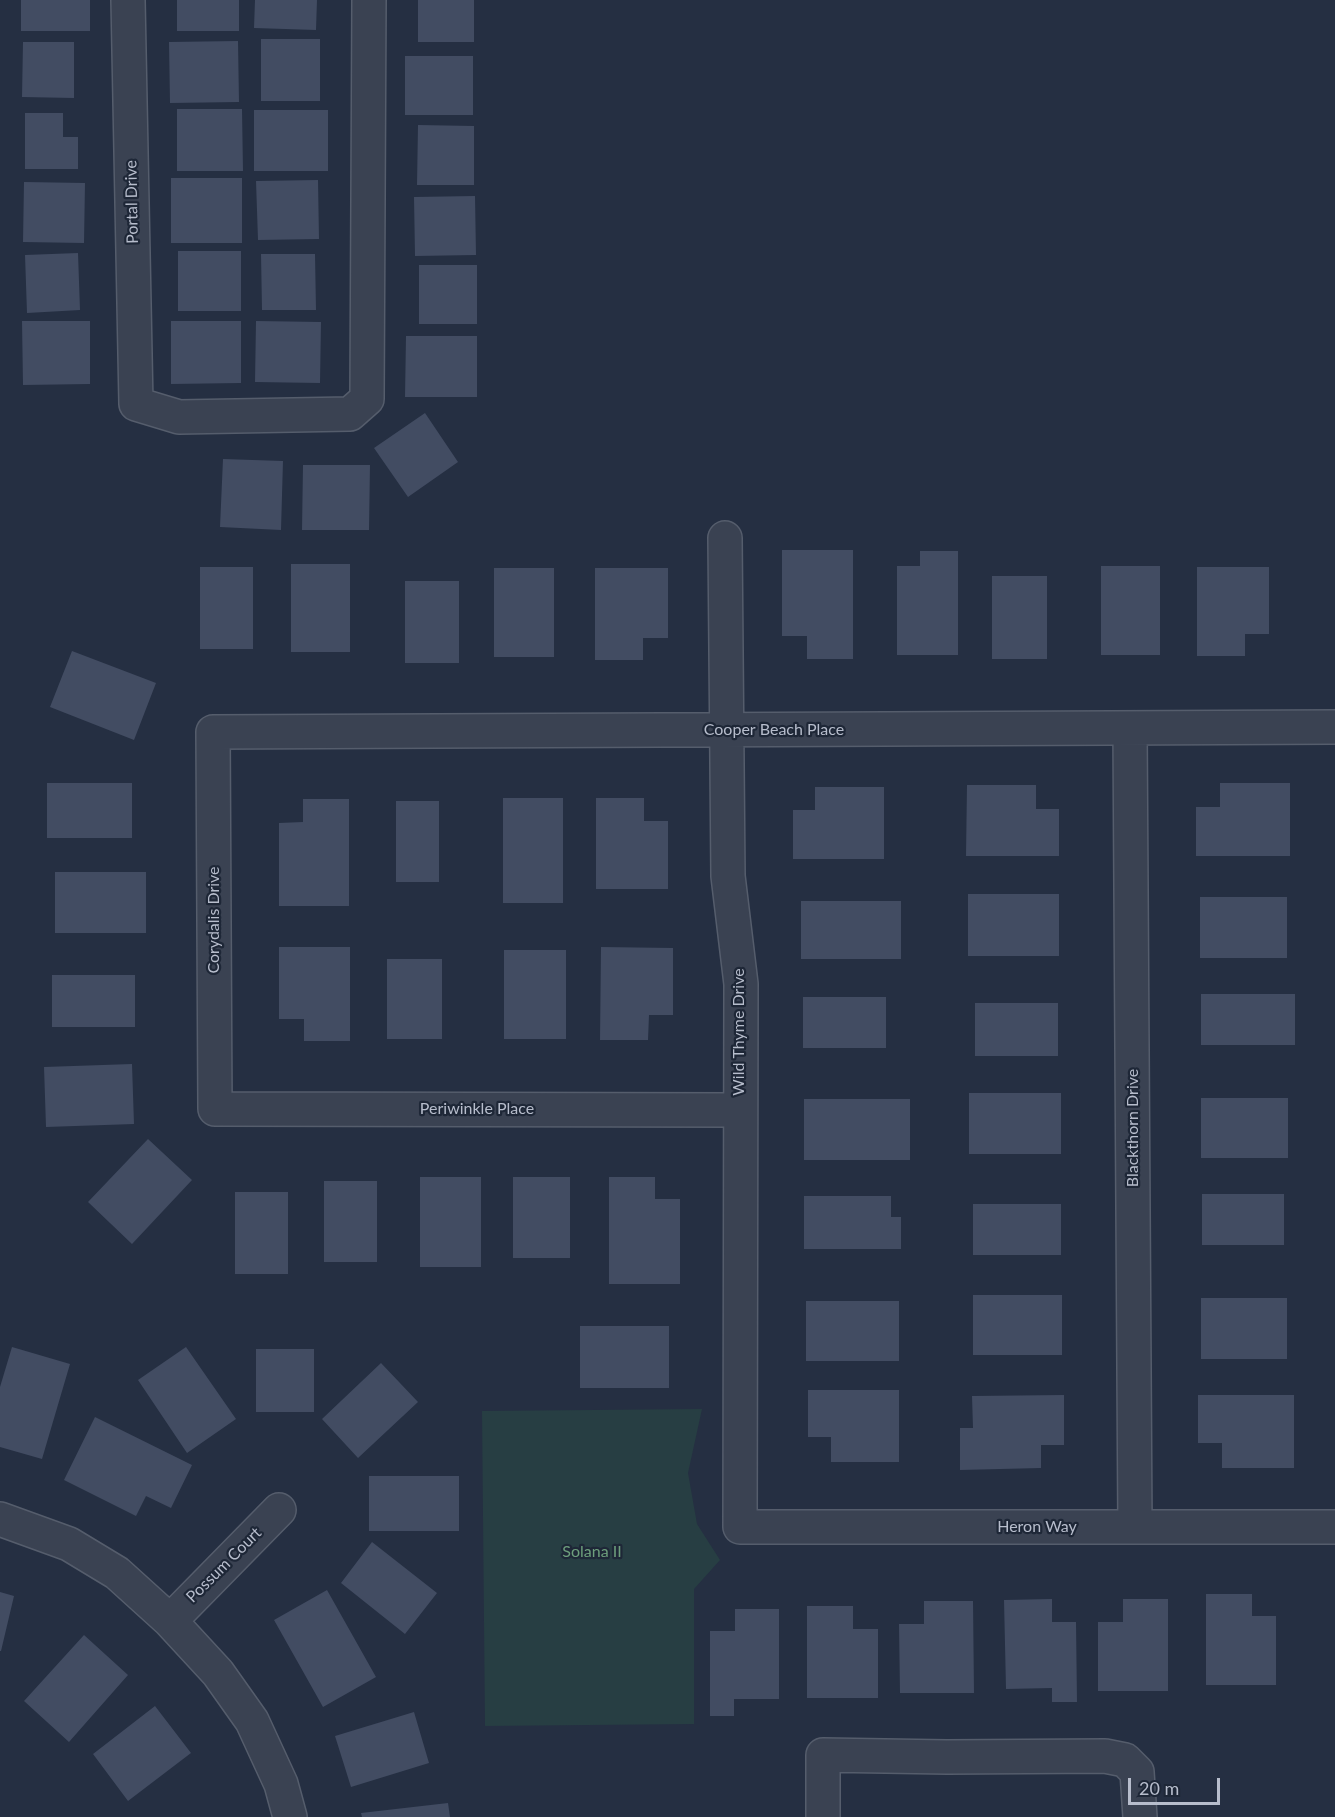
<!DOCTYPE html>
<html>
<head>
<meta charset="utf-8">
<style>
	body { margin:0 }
	#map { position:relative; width:1335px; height:1817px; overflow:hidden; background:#252f42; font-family:Lato,sans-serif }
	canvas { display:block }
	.scale { position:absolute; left:1128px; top:1778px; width:92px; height:27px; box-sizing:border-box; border:3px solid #b7bdcc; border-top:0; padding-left:8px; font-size:18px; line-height:21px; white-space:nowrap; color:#b7bdcc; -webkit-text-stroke:4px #1e2737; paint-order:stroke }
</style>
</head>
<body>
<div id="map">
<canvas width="1335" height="1817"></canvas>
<div class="scale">20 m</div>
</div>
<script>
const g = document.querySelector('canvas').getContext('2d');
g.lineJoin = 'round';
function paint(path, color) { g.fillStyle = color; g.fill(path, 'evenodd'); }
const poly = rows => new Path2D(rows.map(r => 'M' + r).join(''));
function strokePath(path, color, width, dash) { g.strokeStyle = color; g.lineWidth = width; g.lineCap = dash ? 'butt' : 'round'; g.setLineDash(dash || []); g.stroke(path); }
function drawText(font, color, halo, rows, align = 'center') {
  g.font = font + ' Lato,sans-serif'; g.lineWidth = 4.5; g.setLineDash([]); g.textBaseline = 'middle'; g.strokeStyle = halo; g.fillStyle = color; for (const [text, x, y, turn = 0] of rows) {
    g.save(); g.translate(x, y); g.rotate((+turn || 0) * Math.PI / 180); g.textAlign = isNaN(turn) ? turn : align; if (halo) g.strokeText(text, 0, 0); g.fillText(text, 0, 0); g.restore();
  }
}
paint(poly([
	[702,1409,688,1473,697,1524,720,1560,694,1589,694,1724,485,1726,482,1411]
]), '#273e43');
paint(poly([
	[21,0,90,0,90,31,21,31],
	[177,0,239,0,239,31,177,31],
	[255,0,317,0,316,30,254,28],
	[418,0,474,0,474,42,418,42],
	[261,39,320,39,320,101,261,101],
	[238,41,239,102,170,103,169,42],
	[23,42,74,42,74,98,22,97],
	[405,56,473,56,473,115,405,115],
	[177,109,242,109,243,171,177,171],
	[254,110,328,110,328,171,254,171],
	[25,113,63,113,63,137,78,137,78,169,25,169],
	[418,125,474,126,474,185,417,185],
	[171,178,242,178,242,243,171,243],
	[318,180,319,239,258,240,256,181],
	[24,182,85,183,84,243,23,242],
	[475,196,476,255,415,256,414,197],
	[178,251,241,251,241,311,178,311],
	[78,253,80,310,27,313,25,255],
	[261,254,315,254,316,310,262,310],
	[419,265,477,265,477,324,419,324],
	[22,321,90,321,90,384,23,385],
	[171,321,241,321,241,383,171,384],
	[256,321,321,322,320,383,255,382],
	[406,336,477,336,477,397,405,397],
	[425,413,458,462,408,497,374,448],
	[223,459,283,461,281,530,220,527],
	[303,465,370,465,369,530,302,530],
	[782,550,853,550,853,659,807,659,807,636,782,636],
	[920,551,958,551,958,655,897,655,897,566,920,566],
	[291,564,350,564,350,652,291,652],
	[1101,566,1160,566,1160,655,1101,655],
	[200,567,253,567,253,649,200,649],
	[1197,567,1269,567,1269,634,1245,634,1245,656,1197,656],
	[494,568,554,568,554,657,494,657],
	[595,568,668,568,668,638,643,638,643,660,595,660],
	[992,576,1047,576,1047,659,992,659],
	[405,581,459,581,459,663,405,663],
	[72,651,156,683,134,740,50,707],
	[47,783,132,783,132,838,47,838],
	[1220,783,1290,783,1290,856,1196,856,1196,807,1220,807],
	[967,785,1036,785,1036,809,1059,809,1059,856,966,856],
	[815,787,884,787,884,859,793,859,793,810,815,810],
	[503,798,563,798,563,903,503,903],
	[596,798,644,798,644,821,668,821,668,889,596,889],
	[303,799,349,799,349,906,279,906,279,823,303,822],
	[396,801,439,801,439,882,396,882],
	[55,872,146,872,146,933,55,933],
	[968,894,1059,894,1059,956,968,956],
	[1200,897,1287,897,1287,958,1200,958],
	[801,901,901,901,901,959,801,959],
	[279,947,350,947,350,1041,304,1041,304,1019,279,1019],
	[601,947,673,948,673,1015,649,1015,648,1040,600,1040],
	[504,950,566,950,566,1039,504,1039],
	[387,959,442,959,442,1039,387,1039],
	[52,975,135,975,135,1027,52,1027],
	[1201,994,1295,994,1295,1045,1201,1045],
	[803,997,886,997,886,1048,803,1048],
	[975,1003,1058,1003,1058,1056,975,1056],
	[132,1064,134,1124,46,1127,44,1067],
	[969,1093,1061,1093,1061,1154,969,1154],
	[1201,1098,1288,1098,1288,1158,1201,1158],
	[804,1099,910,1099,910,1160,804,1160],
	[148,1139,192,1180,132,1244,88,1202],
	[420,1177,481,1177,481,1267,420,1267],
	[513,1177,570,1177,570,1258,513,1258],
	[609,1177,655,1177,655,1199,680,1199,680,1284,609,1284],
	[324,1181,377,1181,377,1262,324,1262],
	[235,1192,288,1192,288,1274,235,1274],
	[1202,1194,1284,1194,1284,1245,1202,1245],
	[804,1196,891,1196,891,1217,901,1217,901,1249,804,1249],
	[973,1204,1061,1204,1061,1255,973,1255],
	[973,1295,1062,1295,1062,1355,973,1355],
	[1201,1298,1287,1298,1287,1359,1201,1359],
	[806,1301,899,1301,899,1361,806,1361],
	[580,1326,669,1326,669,1388,580,1388],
	[12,1347,70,1364,42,1459,0,1447,0,1387],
	[186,1347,236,1419,187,1453,138,1380],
	[256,1349,314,1349,314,1412,256,1412],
	[381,1363,418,1402,358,1458,322,1419],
	[808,1390,899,1390,899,1462,831,1462,831,1437,808,1437],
	[1064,1395,1064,1445,1041,1445,1041,1468,960,1470,960,1428,973,1428,972,1396],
	[1198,1395,1294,1395,1294,1468,1222,1468,1222,1443,1198,1443],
	[95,1417,192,1465,171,1508,146,1496,136,1516,64,1480],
	[369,1476,459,1476,459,1531,369,1531],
	[372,1542,437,1593,405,1634,341,1583],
	[327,1590,376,1677,323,1707,274,1620],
	[0,1592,14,1596,1,1651,0,1651],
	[1206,1594,1252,1594,1252,1616,1276,1616,1276,1685,1206,1685],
	[1052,1599,1052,1622,1076,1622,1077,1702,1052,1702,1052,1688,1006,1689,1004,1600],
	[1123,1599,1168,1599,1168,1691,1098,1691,1098,1622,1123,1622],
	[924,1601,973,1601,974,1693,900,1693,899,1624,924,1624],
	[807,1606,853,1606,853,1629,878,1629,878,1698,807,1698],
	[735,1609,779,1609,779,1699,734,1699,734,1716,710,1716,710,1631,735,1631],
	[84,1635,128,1675,69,1742,24,1701],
	[155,1706,191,1753,128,1801,93,1754],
	[414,1712,429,1763,351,1787,335,1736],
	[448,1803,450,1817,362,1817,361,1813]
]), '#424c62');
const minor = poly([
	[128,0,136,404,179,417,350,414,367,399,369,0],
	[725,538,728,876,741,984,740,1527,1335,1527],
	[1130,729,1135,1527],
	[739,1110,215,1109,213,732,1335,727],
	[0,1519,69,1544,117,1573,170,1621,218,1673,252,1721,281,1784,290,1817],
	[170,1621,279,1510],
	[823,1817,823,1755,947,1757,1105,1756,1125,1760,1137,1772,1140,1817]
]);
strokePath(minor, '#555d6c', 36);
strokePath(minor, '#3a4252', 33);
drawText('16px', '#b7bdcc', '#1e2737', [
	["Portal Drive",132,202,-91],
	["Cooper Beach Place",774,730],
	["Corydalis Drive",214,920,-90],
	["Wild Thyme Drive",739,1032,-90],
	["Periwinkle Place",477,1109],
	["Blackthorn Drive",1133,1128,-90],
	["Heron Way",1037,1527],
	["Possum Court",224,1565,-45]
]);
drawText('16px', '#6d9e7c', '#1e2737', [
	["Solana II",592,1552]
]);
</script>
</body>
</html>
